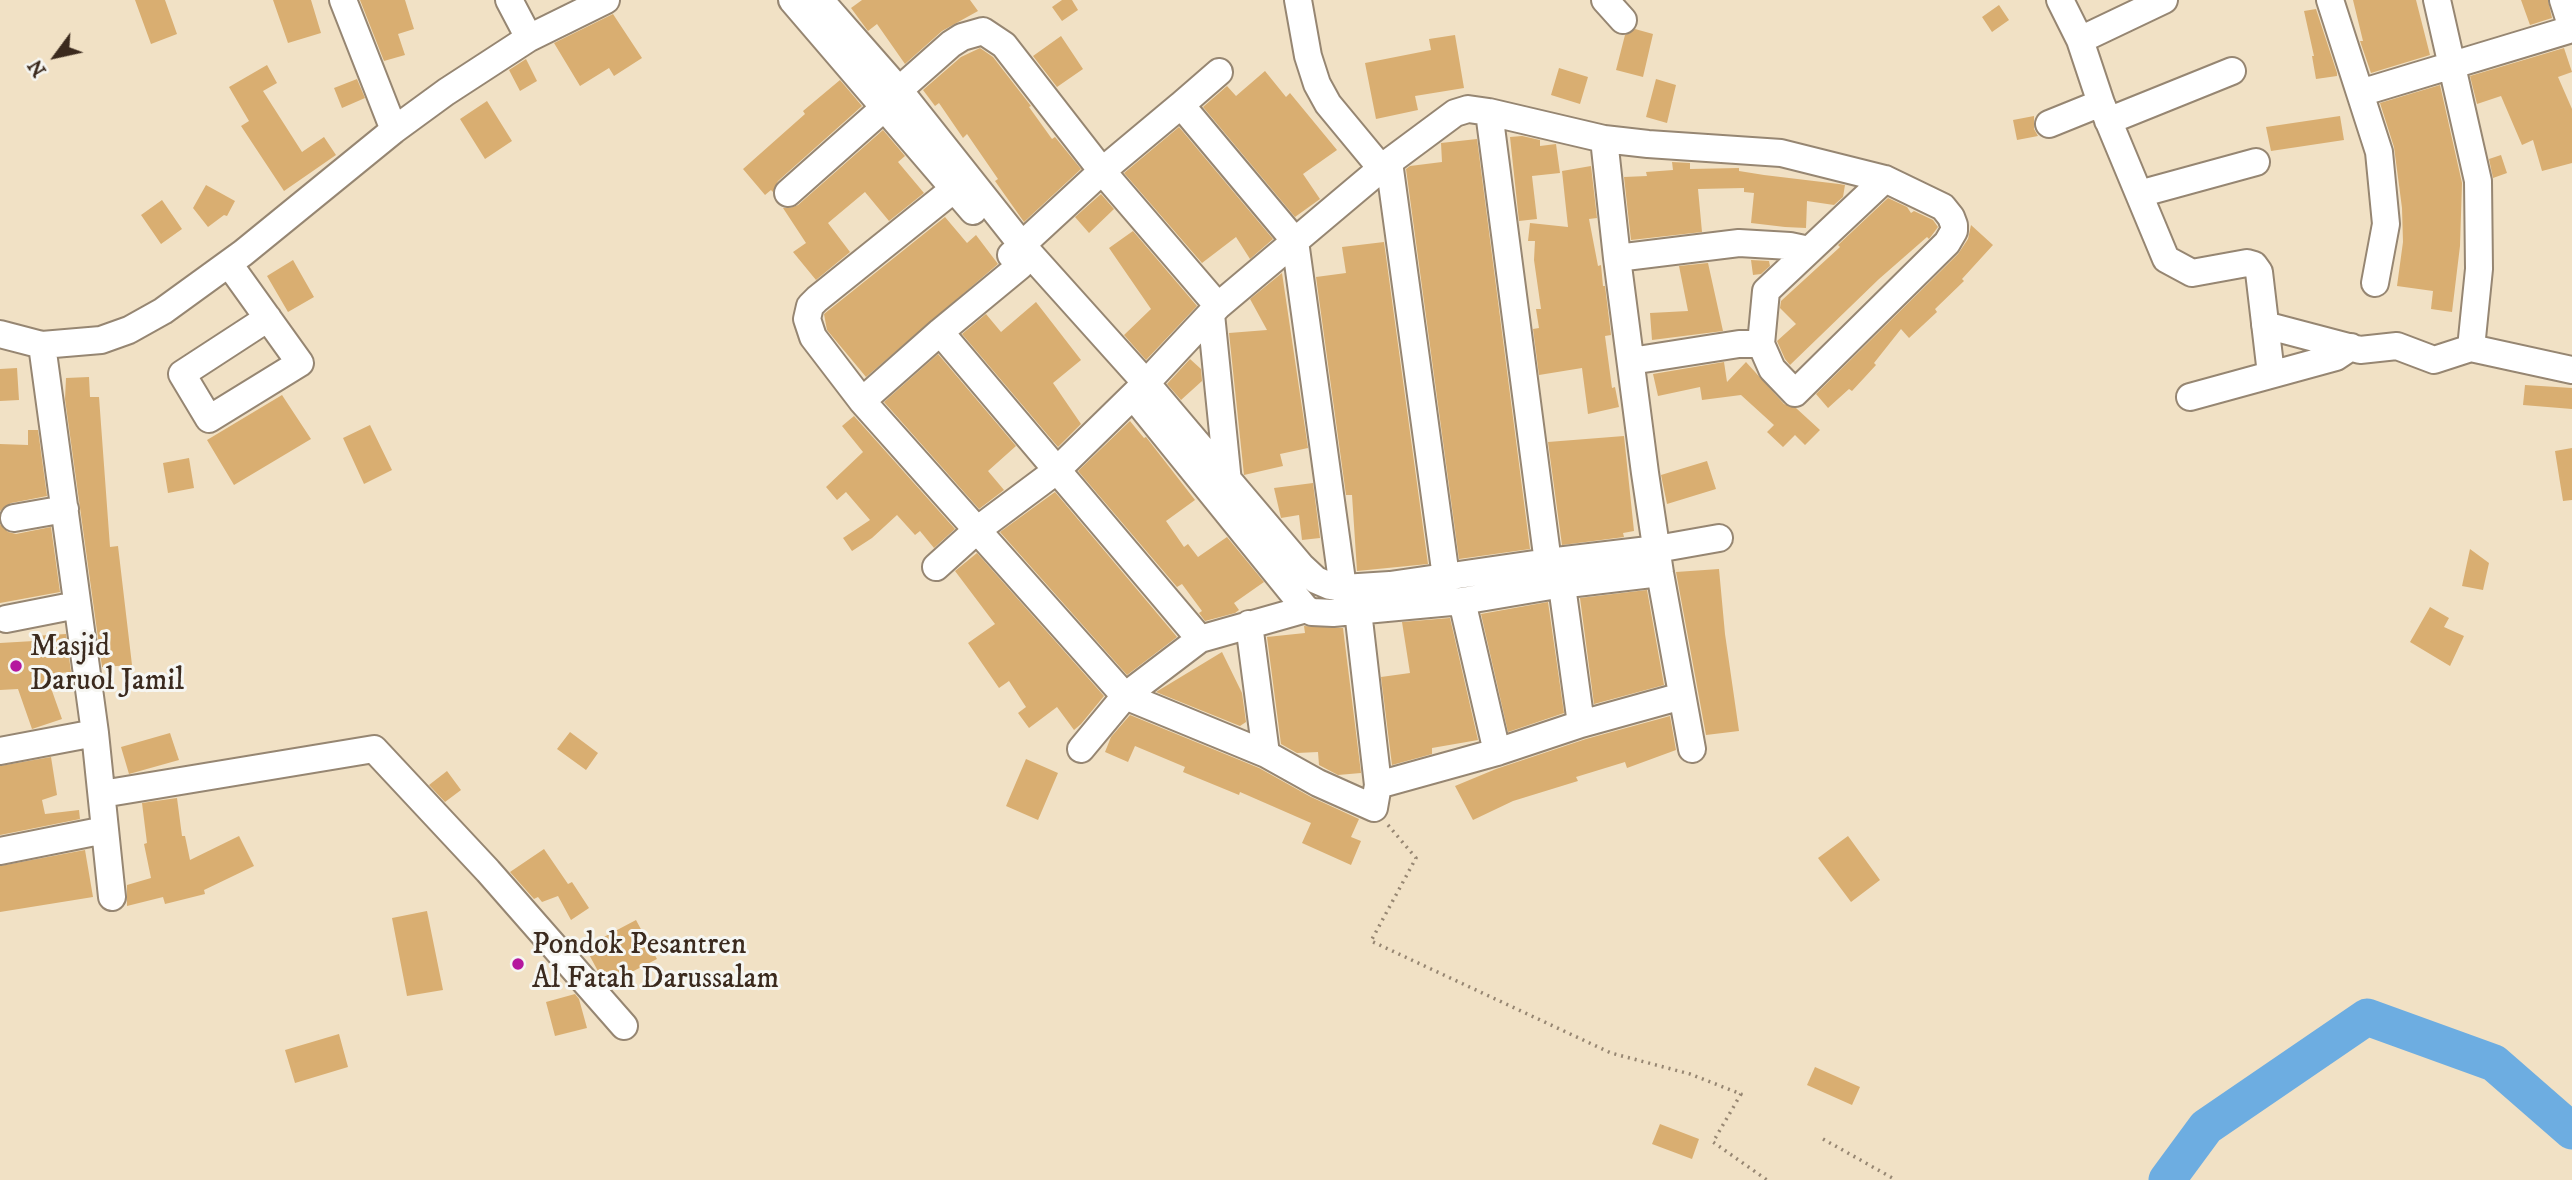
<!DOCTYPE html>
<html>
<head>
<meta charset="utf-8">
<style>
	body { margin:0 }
	#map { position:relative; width:2572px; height:1180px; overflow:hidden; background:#f1e1c5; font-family:"IM FELL DW Pica",serif }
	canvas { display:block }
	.north { position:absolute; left:21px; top:21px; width:70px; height:70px; -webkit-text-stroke:5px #f6f6f2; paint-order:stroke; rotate:237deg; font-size:19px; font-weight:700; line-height:28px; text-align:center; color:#3b2a1e }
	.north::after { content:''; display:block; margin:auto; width:24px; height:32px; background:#3b2a1e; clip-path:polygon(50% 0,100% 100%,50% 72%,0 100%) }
</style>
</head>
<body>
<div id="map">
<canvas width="2572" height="1180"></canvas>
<div class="north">N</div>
</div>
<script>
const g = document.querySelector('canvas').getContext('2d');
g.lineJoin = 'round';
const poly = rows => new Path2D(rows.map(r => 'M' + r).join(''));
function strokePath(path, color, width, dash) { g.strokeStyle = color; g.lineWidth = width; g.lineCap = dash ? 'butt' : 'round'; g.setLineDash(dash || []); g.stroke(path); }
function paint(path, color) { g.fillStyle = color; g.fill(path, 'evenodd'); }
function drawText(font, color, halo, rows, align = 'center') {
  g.font = font + ' "IM FELL DW Pica",serif'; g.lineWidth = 6; g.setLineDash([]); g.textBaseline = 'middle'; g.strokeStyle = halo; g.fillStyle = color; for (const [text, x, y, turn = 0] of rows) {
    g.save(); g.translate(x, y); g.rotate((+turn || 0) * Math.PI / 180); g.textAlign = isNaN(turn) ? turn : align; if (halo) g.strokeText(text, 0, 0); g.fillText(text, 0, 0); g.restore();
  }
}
strokePath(poly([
	[2167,1180,2206,1127,2367,1017,2494,1063,2572,1131]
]), '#6dade1', 37);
paint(poly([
	[135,0,165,0,177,34,151,44],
	[273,0,311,0,321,33,288,43],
	[360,0,405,0,414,29,398,34,405,55,384,61],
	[862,0,970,0,978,11,942,31,905,64,877,24,868,31,851,8],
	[1062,0,1072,0,1078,10,1062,21,1052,7],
	[2353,0,2416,0,2430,55,2371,73,2360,41,2363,41],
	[2521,0,2548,0,2552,18,2530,25],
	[1999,5,2009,20,1992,32,1982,17],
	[2316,9,2337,73,2337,76,2316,79,2312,56,2314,56,2304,11],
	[613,14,642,58,614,76,609,68,580,86,554,43],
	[1635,29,1653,34,1643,77,1616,70,1625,35],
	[1455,35,1464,88,1415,96,1418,110,1376,119,1365,63,1431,50,1429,39],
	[1061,36,1083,69,1057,87,1033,56],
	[980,48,993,57,1031,106,1029,107,1052,139,1055,137,1081,169,1024,222,995,181,998,179,967,134,963,138,939,103,935,106,923,90,961,57],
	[2564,48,2572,72,2558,77,2572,109,2572,163,2542,171,2533,140,2522,145,2501,96,2477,104,2470,76],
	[526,59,537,81,520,91,509,70],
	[267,65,277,83,263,91,302,152,324,137,336,155,284,191,241,126,249,121,229,87],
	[1559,68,1588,77,1580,104,1551,95],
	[1265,71,1286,97,1290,93,1337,150,1303,174,1320,199,1295,217,1203,107,1227,86,1236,96],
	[357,79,365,98,342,108,334,88],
	[1656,79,1676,85,1667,123,1646,117],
	[840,80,862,106,778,181,773,192,771,190,765,195,743,169,805,114,803,111],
	[2440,85,2462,183,2460,246,2452,312,2431,309,2433,291,2397,286,2403,242,2402,208,2394,147,2380,103],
	[487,101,512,141,485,159,460,119],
	[2034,116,2034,129,2038,136,2017,140,2013,120],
	[2340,116,2344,140,2271,151,2266,127],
	[1179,127,1273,239,1250,259,1236,237,1202,263,1124,173],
	[883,130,905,156,898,162,924,193,889,221,865,192,828,223,850,252,816,280,793,252,806,243,783,208,790,208,798,205],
	[1522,136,1540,140,1540,146,1556,144,1560,173,1532,176,1537,219,1519,221,1510,137],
	[1477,139,1530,549,1459,559,1406,169,1410,166,1442,162,1441,143],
	[2501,155,2507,173,2493,178,2489,159],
	[1672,162,1690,163,1690,169,1739,168,1739,171,1764,175,1839,184,1845,185,1843,197,1834,205,1807,201,1806,228,1785,227,1751,223,1754,193,1744,192,1744,188,1698,189,1702,232,1631,240,1624,177,1647,176,1646,172,1673,170],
	[1591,166,1597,218,1589,219,1598,266,1601,265,1603,286,1605,286,1611,335,1605,336,1612,388,1615,387,1619,407,1588,414,1582,368,1539,375,1533,329,1539,328,1536,309,1541,309,1534,260,1535,241,1528,241,1530,223,1568,227,1562,171],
	[206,185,235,201,227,216,224,215,208,227,193,208],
	[1101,194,1114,209,1089,233,1075,217],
	[1888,198,1907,207,1911,213,1914,211,1933,220,1938,227,1929,239,1927,237,1879,279,1790,365,1785,359,1777,341,1796,324,1780,308,1781,301,1840,247,1838,245],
	[162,200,182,229,161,244,141,215],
	[945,217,967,243,976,235,998,264,866,377,827,330,824,314],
	[1971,225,1993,245,1962,279,1964,281,1935,309,1937,312,1909,338,1901,329,1874,363,1876,365,1852,391,1849,389,1828,408,1816,394,1958,254,1968,239],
	[1133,231,1197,306,1146,360,1124,335,1151,309,1109,248],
	[1384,242,1428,564,1357,571,1352,495,1346,495,1316,277,1346,273,1342,247],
	[293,260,314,297,288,312,267,276],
	[1751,260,1769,261,1770,266,1761,274,1753,275],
	[1708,263,1723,331,1652,340,1650,313,1688,311,1679,266],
	[1282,273,1308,448,1280,454,1283,466,1244,475,1229,333,1267,330,1250,299],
	[1036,302,1081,360,1053,383,1081,424,1058,447,962,334,986,314,1001,332],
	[938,354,1016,446,988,471,1004,490,979,509,884,402],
	[1190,359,1201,369,1202,381,1181,400,1167,384],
	[1724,362,1727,382,1746,362,1784,404,1796,408,1820,430,1805,445,1795,435,1783,447,1767,432,1774,425,1741,395,1702,400,1700,387,1658,396,1653,374],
	[17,368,19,400,0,401,0,369],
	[89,377,90,397,99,397,110,547,118,546,132,665,102,667,65,399,66,378],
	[2525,385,2572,388,2572,409,2523,405],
	[282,395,311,439,234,485,207,440],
	[854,416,955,529,934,548,920,531,915,535,897,515,872,538,852,551,843,538,870,520,846,492,837,500,826,487,863,452,842,426],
	[1130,421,1144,438,1146,437,1195,500,1166,521,1184,547,1188,544,1198,557,1227,537,1264,582,1234,603,1239,610,1235,613,1205,621,1199,613,1202,611,1182,584,1177,587,1078,471],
	[370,425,392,470,364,484,343,438],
	[28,430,38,430,47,496,11,503,0,511,0,444,28,445],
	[1624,436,1634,531,1623,533,1624,537,1562,545,1548,442],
	[2572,448,2572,500,2563,501,2555,451],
	[189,458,194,488,168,493,163,463],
	[1707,461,1716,489,1667,504,1661,475],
	[1313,483,1320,538,1302,540,1299,515,1281,518,1274,488],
	[1055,492,1177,637,1127,675,1000,532],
	[0,524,8,532,16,534,51,527,60,592,0,603],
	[2470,549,2489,563,2483,590,2462,586],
	[977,553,1104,696,1081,724,1074,730,1057,707,1029,728,1018,713,1026,707,1009,681,999,688,968,643,995,624,955,571],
	[1719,569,1725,634,1739,731,1706,735,1676,572],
	[1647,590,1664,685,1594,704,1580,598],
	[1548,602,1564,713,1508,732,1481,614],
	[2430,607,2449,618,2444,627,2464,636,2450,666,2410,642],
	[1450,618,1478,740,1432,748,1432,754,1392,765,1381,677,1410,673,1402,622],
	[1304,626,1343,628,1361,773,1338,775,1319,765,1318,752,1297,753,1281,744,1267,637,1305,633],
	[66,634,71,672,46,674,62,719,32,729,18,689,0,690,0,643,34,641,34,636],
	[1222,652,1242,693,1246,722,1240,726,1156,692],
	[1130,715,1259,768,1311,797,1359,819,1351,837,1361,841,1351,865,1302,843,1311,823,1240,792,1239,795,1183,772,1185,767,1135,746,1128,762,1105,752,1111,737],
	[1670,716,1676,750,1627,768,1625,762,1576,777,1578,781,1513,801,1473,820,1455,786,1496,769,1586,739],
	[570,732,598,753,586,770,557,749],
	[170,733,179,760,129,774,121,747],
	[51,757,57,795,42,800,45,814,79,810,80,819,0,835,0,766],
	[1026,759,1058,773,1038,820,1006,806],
	[447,771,461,790,445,802,429,785],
	[177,798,182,836,185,836,190,860,239,836,254,866,204,890,205,894,165,904,163,897,127,906,127,885,151,878,144,844,147,843,142,803],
	[1848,836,1880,880,1851,902,1818,858],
	[544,849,568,884,572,882,589,908,571,920,558,896,542,902,538,897,534,899,510,872],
	[85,850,93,897,0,912,0,866],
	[427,911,443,990,407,996,392,918],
	[636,920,657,959,608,984,600,975,585,947],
	[575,994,579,999,587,1028,555,1036,546,1002],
	[339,1034,348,1067,295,1083,285,1050],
	[1815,1067,1860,1087,1852,1105,1807,1085],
	[1660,1124,1699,1139,1692,1159,1652,1144]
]), '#d9ae71');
const minor = poly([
	[343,0,394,130],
	[509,0,529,38],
	[792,0,973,211],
	[820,0,899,90,1022,245,1146,383,1301,566,1316,580,1330,586,1343,588,1390,585,1548,562,1657,549,1719,538],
	[1298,0,1308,56,1317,84,1328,104,1381,168],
	[1605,0,1623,20],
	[2060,0,2080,40,2101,103,2166,259,2192,273,2247,263,2254,265,2259,272,2271,374],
	[2330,0,2379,152,2386,224,2375,283],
	[2437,0,2478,181,2479,269,2471,348],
	[2563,0,2572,28],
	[2080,40,2164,0],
	[2360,93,2572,29],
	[1181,105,1219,72],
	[1489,112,1550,578],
	[2108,121,2232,71],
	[2049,124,2101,103],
	[1604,139,1617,258,1645,473,1660,573,1692,749],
	[1389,162,1446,577],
	[954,189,817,299,810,306,807,319,813,337,862,401,1125,696,1081,749],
	[788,193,885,107,899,90,951,44,962,37,983,31,1004,45,1102,171,1218,306],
	[2139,194,2256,162],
	[1011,255,1102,171,1181,105,1295,241,1343,588],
	[1617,258,1739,243,1790,246,1809,250],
	[229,264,300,363,209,419,182,374,268,318],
	[1211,314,1228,482],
	[2265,325,2360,350,2397,346,2434,360,2471,348,2572,370],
	[940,332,1200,639],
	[0,334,42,345,101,340,129,330,163,311,243,253,394,130,446,92,529,38,606,0],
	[42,345,95,733,112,897],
	[1631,361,1739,344,1761,344],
	[2190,397,2336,357,2351,347],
	[862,401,940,332,1020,266],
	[1138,402,1292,592,1306,609,1312,612,1333,613,1462,601,1551,586,1660,573],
	[14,518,65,509],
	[936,567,977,530,1056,471,1146,383,1218,306,1389,162,1455,113,1468,109,1489,112,1604,139,1648,144,1781,153,1885,179,1943,207,1951,217,1954,225,1954,231,1947,243,1795,393,1772,369,1761,344,1766,291,1885,179],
	[1562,586,1581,724],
	[1462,601,1497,752],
	[1306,609,1200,639,1125,696,1266,754,1318,783,1374,808,1378,785,1358,611],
	[6,619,77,605],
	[1249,624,1266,754],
	[0,751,95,733],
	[1378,785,1497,752,1581,724,1682,696],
	[102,794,374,749,488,871,624,1026],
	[0,851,105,830]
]);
strokePath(minor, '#968672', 30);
strokePath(poly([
	[1388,825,1416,858,1371,941,1611,1053,1690,1074,1741,1094,1713,1142,1767,1180],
	[1823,1139,1896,1180]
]), '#968672', 3.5, [2, 5]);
strokePath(minor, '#fff', 26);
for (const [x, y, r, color] of [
	[16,666,7,"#b5179e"],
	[518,964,7,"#b5179e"]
]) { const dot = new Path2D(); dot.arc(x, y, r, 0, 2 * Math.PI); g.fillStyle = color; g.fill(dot); strokePath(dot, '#f6f6f2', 2.5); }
drawText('30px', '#3b2a1e', '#f6f6f2', [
	["Masjid",30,649],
	["Daruol Jamil",30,683],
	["Pondok Pesantren",532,947],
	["Al Fatah Darussalam",532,981]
], 'left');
</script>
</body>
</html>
